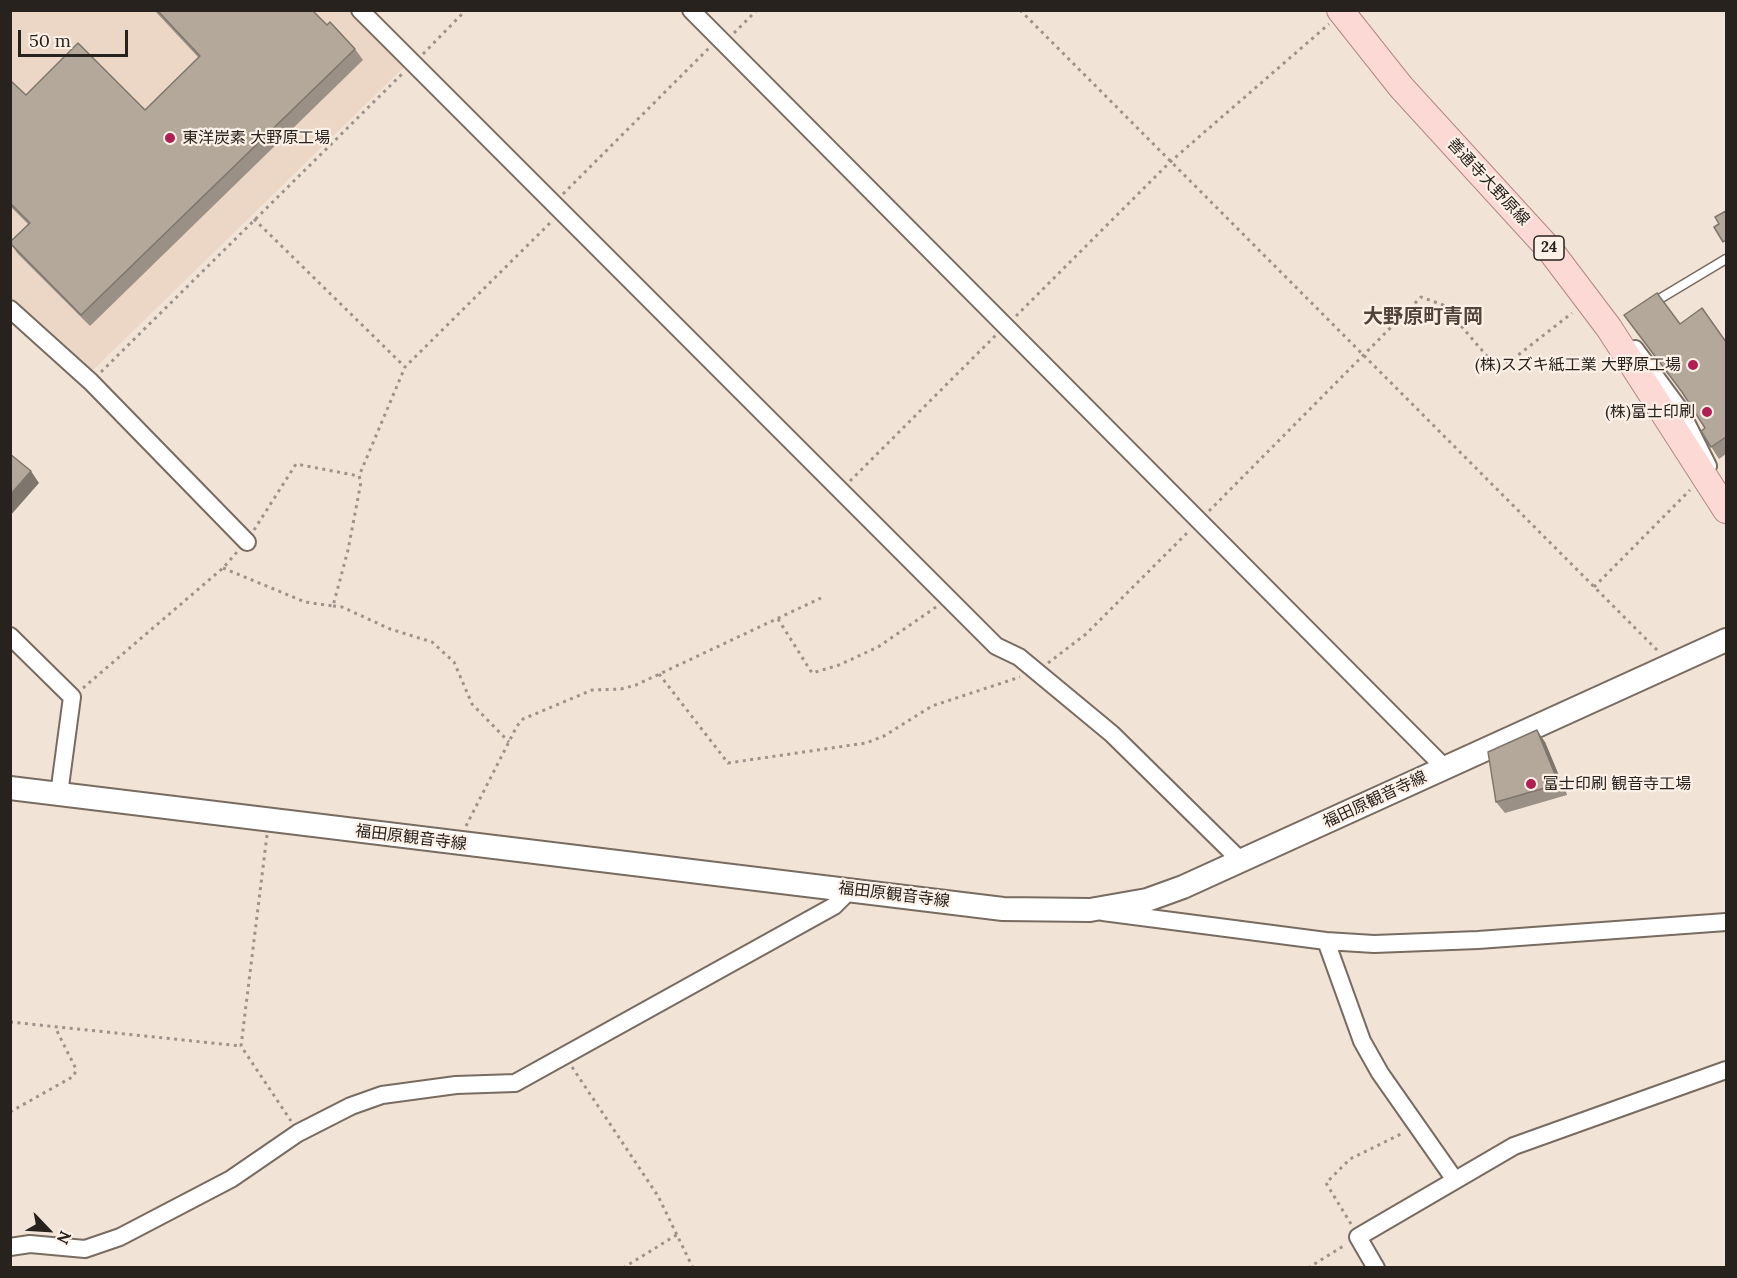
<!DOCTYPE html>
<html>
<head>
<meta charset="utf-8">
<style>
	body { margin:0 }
	#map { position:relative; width:1737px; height:1278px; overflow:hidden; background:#f2e3d7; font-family:Lora,serif }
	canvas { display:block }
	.frame { position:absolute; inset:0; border:12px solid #27221e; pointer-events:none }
	.north { position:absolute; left:18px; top:1200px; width:60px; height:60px; -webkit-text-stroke:4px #fdf1e7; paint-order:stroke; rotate:115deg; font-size:16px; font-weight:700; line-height:24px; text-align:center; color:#27221e }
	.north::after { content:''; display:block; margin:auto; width:21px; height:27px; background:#27221e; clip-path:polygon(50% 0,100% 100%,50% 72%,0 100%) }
	.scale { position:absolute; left:18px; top:30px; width:110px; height:27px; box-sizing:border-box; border:3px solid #27221e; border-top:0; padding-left:8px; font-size:18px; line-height:21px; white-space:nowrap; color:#27221e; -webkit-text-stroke:4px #fdf1e7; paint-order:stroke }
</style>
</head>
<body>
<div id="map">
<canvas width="1737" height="1278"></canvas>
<div class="frame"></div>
<div class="north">N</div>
<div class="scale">50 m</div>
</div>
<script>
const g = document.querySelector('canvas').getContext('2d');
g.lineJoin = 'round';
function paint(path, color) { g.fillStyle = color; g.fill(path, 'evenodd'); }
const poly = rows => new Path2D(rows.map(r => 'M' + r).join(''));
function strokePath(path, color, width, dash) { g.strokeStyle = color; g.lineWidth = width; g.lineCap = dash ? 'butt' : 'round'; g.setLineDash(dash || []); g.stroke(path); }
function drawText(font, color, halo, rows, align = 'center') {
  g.font = font + ' Lora,"Noto Sans JP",serif'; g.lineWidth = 4.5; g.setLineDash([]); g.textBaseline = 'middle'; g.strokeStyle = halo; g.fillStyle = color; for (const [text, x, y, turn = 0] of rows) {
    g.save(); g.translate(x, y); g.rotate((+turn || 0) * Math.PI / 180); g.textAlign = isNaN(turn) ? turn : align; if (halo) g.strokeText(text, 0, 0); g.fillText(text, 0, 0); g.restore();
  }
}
paint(poly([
	[11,11,351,11,405,66,90,373,11,302]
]), '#ecd7c6');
const lane = poly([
	[1651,304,1726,259]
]);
const street = poly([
	[360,10,996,646,1019,657,1112,734,1242,862],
	[691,10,1445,768],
	[10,309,91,382,247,542],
	[1635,349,1680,410,1708,466],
	[10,636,72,697,59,794],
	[1103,912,1326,941,1374,944,1478,940,1726,922],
	[1326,941,1362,1041,1380,1073,1455,1180],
	[10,1247,30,1244,85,1249,120,1237,231,1179,298,1133,351,1106,382,1095,456,1085,515,1083,834,906,850,890],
	[1376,1268,1358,1237,1514,1146,1726,1070]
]);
const secondary = poly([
	[10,788,1003,909,1090,910,1147,900,1183,887,1726,640]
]);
const primary = poly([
	[1340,10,1401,87,1550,250,1609,328,1726,510]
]);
strokePath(lane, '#786b60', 11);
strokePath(street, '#786b60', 20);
strokePath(secondary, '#786b60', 26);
strokePath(primary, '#b18884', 28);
strokePath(poly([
	[1020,10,1658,651],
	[734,33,757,10],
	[423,54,466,10],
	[563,194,709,48],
	[254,219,405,367],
	[1016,316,1170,162,1329,24],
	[101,372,403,73],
	[850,481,996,335],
	[1209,511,1421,297,1443,305,1499,370,1572,313],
	[254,530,296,464,359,476],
	[223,568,305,602,333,606,348,550,361,482,359,476,405,367,552,221],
	[1594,587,1690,490],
	[333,606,342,607,390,629,432,642,454,662,472,704,509,742],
	[778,619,812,673,839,665,878,647,936,607],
	[1048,663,1086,634,1189,531],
	[659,674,728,763,866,743,884,736,932,706,1020,677],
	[83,688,223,568,237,552],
	[466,826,517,726,523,719,592,690,621,689,636,685,821,598],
	[267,835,241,1046,291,1121],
	[10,1022,241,1046],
	[572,1067,658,1196,693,1268],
	[10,1112,74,1076,76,1069,55,1027],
	[1351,1224,1326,1183,1350,1159,1403,1133],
	[623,1268,678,1234],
	[1308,1268,1345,1245]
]), '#9d938a', 3, [3, 4.5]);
strokePath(lane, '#fff', 8);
strokePath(street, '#fff', 16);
strokePath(secondary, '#fff', 22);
strokePath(primary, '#fdd9d6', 26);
paint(poly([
	[154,10,312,10,327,25,355,49,363,60,90,326,18,254,10,243,28,224,10,206,10,84,26,95,145,110,199,58],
	[1624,315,1680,324,1726,342,1726,454,1719,459,1701,431,1705,428,1686,398],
	[1545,742,1567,795,1505,813,1496,802]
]), '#9b9085');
paint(poly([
	[31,471,39,483,10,516,10,495],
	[1537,730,1545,742,1567,795,1559,784]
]), '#7e766c');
const building = poly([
	[157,10,312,10,327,25,330,22,355,49,81,315,10,243,10,242,30,223,10,203,10,84,12,82,26,95,78,43,145,110,200,56,157,10],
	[1726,211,1726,240,1723,242,1714,227,1719,224,1715,217,1726,211],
	[1657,293,1680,324,1702,308,1726,342,1726,437,1711,447,1701,431,1705,428,1682,392,1624,315,1657,293],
	[10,454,31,471,10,495,10,454],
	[1537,730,1559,784,1496,802,1488,752,1537,730]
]);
paint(building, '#b4a89b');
strokePath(building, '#7e766c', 1.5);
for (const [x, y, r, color] of [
	[170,138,6,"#af1f53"],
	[1693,365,6,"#af1f53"],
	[1707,412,6,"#af1f53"],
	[1531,784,6,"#af1f53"]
]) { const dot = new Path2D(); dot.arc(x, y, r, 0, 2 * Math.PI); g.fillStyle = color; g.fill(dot); strokePath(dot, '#fdf1e7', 2); }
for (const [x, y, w] of [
	[1549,248,30]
]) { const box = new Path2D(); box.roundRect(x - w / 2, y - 12, w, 24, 4.5); g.fillStyle = '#fdf1e7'; g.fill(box); strokePath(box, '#27221e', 1.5); }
drawText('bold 15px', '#27221e', null, [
	["24",1549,248]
]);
drawText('16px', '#27221e', '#fdf1e7', [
	["東洋炭素 大野原工場",182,138],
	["(株)スズキ紙工業 大野原工場",1681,365,"right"],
	["(株)富士印刷",1695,412,"right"],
	["富士印刷 観音寺工場",1543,784]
], 'left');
drawText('16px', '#27221e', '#fdf1e7', [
	["善通寺大野原線",1488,182,47],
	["福田原観音寺線",1375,800,-25],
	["福田原観音寺線",411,838,7],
	["福田原観音寺線",894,895,7]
]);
drawText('bold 20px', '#50443a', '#fdf1e7', [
	["大野原町青岡",1423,317]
]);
</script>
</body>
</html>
